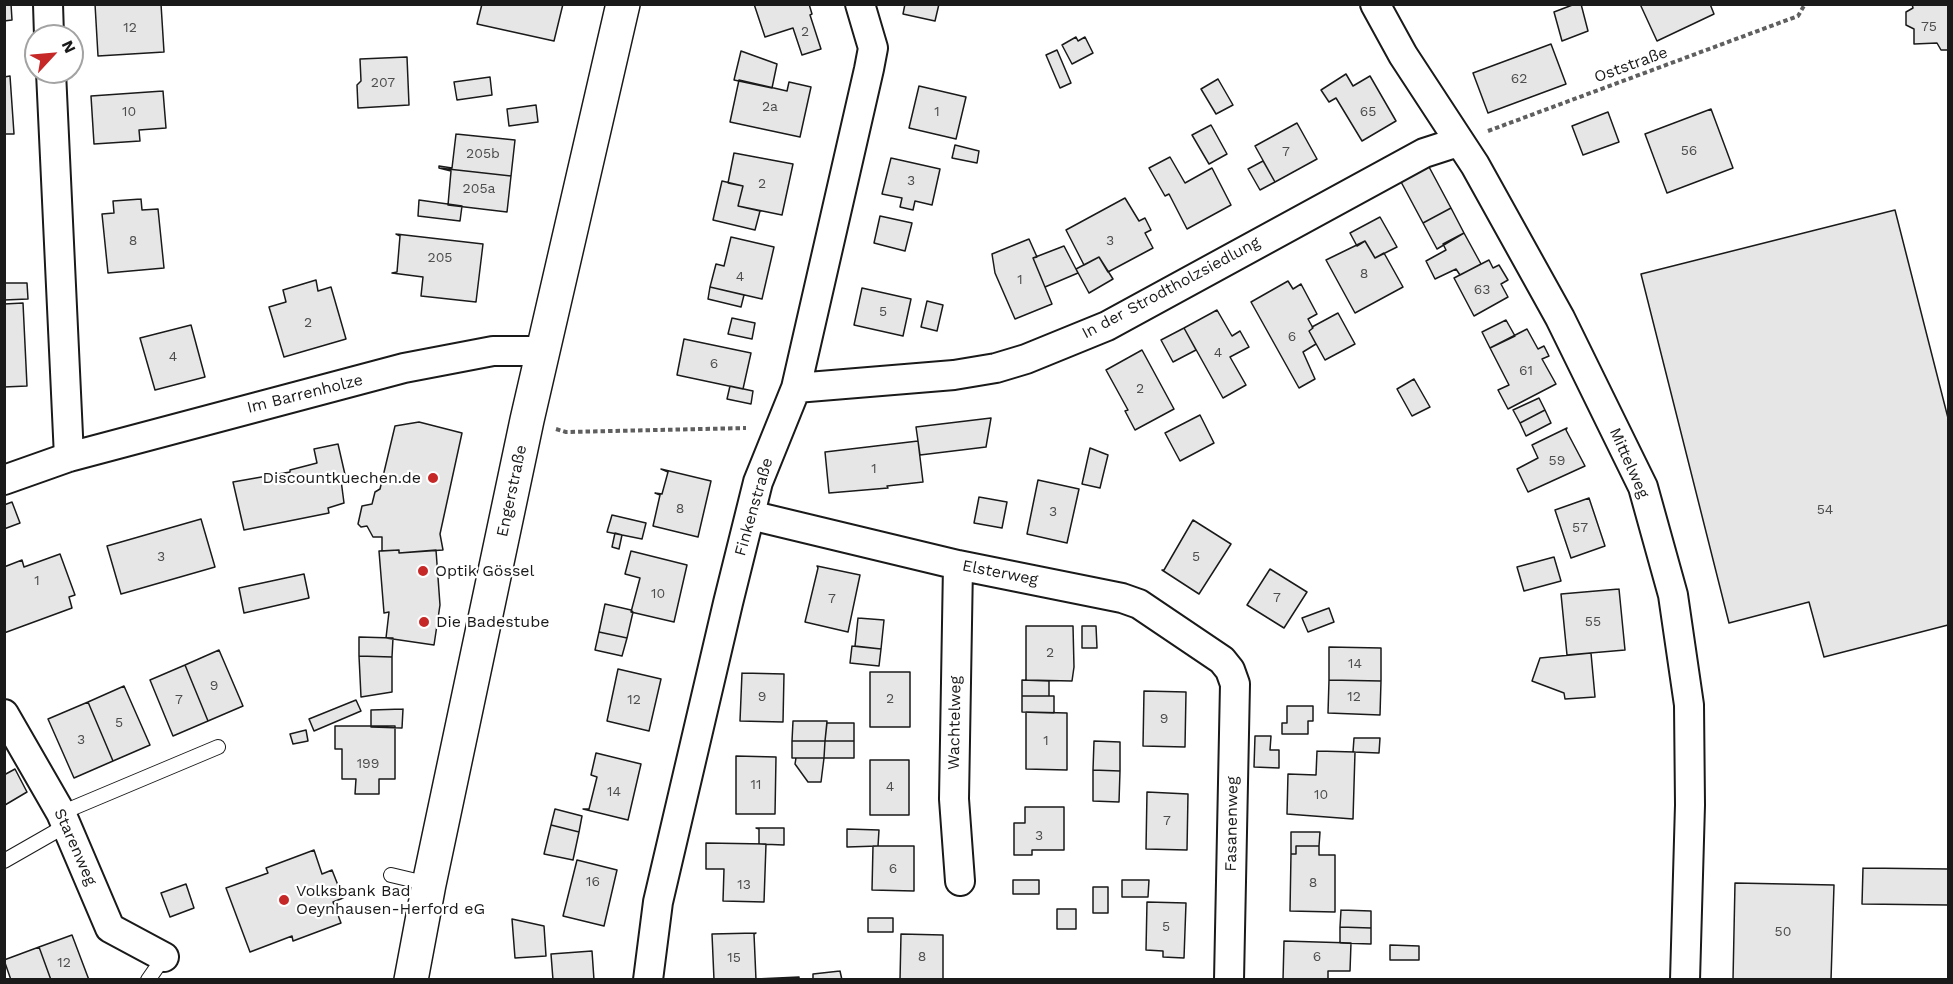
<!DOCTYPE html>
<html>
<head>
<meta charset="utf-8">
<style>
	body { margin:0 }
	#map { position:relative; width:1953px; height:984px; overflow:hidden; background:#fff; font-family:"Work Sans",sans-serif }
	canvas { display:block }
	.frame { position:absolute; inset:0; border:6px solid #1a1a1a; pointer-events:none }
	.north { position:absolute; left:24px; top:24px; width:60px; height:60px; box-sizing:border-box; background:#fff; border:2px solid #a3a3a3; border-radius:50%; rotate:64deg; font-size:16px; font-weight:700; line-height:24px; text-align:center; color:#1a1a1a }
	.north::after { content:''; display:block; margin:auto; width:21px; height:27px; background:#c62828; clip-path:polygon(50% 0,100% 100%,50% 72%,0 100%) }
</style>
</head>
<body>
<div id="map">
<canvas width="1953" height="984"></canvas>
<div class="frame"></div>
<div class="north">N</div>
</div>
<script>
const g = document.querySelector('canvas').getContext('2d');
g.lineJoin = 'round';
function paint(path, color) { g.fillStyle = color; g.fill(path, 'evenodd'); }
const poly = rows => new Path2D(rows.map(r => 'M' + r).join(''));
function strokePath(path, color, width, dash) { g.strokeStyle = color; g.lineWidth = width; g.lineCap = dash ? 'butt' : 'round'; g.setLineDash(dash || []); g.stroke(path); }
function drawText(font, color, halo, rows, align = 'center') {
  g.font = font + ' "Work Sans",sans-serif'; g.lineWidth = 4.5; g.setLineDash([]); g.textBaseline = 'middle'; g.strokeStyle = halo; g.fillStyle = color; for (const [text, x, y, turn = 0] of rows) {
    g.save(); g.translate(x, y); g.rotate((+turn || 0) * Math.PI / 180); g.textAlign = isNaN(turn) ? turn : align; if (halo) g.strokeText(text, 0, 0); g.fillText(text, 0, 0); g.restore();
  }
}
const building = poly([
	[4,4,11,4,12,20,4,21,4,4],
	[95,4,161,4,164,52,98,56,95,4],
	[482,4,563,4,554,41,477,24,482,4],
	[754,4,809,4,812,14,810,15,821,49,802,55,793,28,765,37,754,4],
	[905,4,939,4,935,21,903,14,905,4],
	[1575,4,1581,4,1588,31,1562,41,1554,12,1575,4],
	[1640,4,1710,4,1714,14,1657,41,1640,4],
	[1912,4,1948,4,1948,50,1941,50,1937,43,1914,44,1914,29,1906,25,1906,12,1913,8,1912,4],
	[1076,37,1078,41,1085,37,1093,53,1072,64,1062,45,1076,37],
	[1551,44,1566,84,1488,113,1473,73,1551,44],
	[1057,50,1071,83,1060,88,1046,55,1057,50],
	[741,51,777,64,772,88,734,80,741,51],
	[407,57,409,105,358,108,357,85,361,81,360,59,407,57],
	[1346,74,1353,86,1370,76,1396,121,1362,141,1336,98,1329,102,1321,90,1346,74],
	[10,76,14,134,4,134,4,77,10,76],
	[490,77,492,95,457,100,454,82,490,77],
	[1218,79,1233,105,1216,114,1201,89,1218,79],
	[739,80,787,91,789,82,811,87,800,137,730,122,739,80],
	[919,86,966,97,956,139,909,128,919,86],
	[163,91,166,128,139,130,140,141,94,144,91,96,163,91],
	[536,105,538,122,509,126,507,109,536,105],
	[1711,109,1733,168,1667,193,1645,134,1711,109],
	[1608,112,1619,142,1583,155,1572,126,1608,112],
	[1297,123,1317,159,1275,182,1255,146,1297,123],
	[1211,125,1227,154,1209,164,1192,135,1211,125],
	[456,134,515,140,511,176,439,168,439,166,452,168,456,134],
	[955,145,979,151,977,163,952,158,955,145],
	[734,153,793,164,782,215,738,206,743,186,728,183,734,153],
	[1170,157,1185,183,1212,168,1231,205,1187,229,1169,194,1165,196,1149,168,1170,157],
	[891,158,940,169,932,205,915,201,913,210,900,207,902,198,882,194,891,158],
	[1263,161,1275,182,1260,190,1248,169,1263,161],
	[1428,165,1451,208,1423,223,1400,180,1428,165],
	[439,168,511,176,507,212,448,205,451,171,439,168],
	[722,181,743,186,738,206,760,211,755,230,713,220,722,181],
	[1125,198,1139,221,1145,218,1151,230,1145,233,1153,248,1108,272,1099,257,1084,265,1066,230,1125,198],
	[141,199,142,210,158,209,164,268,108,273,102,214,114,213,113,201,141,199],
	[419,200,462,206,460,221,418,216,419,200],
	[1451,208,1464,233,1437,249,1423,223,1451,208],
	[1895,210,1948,418,1948,625,1824,657,1809,602,1729,623,1641,274,1895,210],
	[880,216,912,223,905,251,874,243,880,216],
	[1380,217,1397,247,1375,258,1365,241,1357,246,1350,233,1380,217],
	[1464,233,1481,264,1460,275,1456,269,1435,279,1426,261,1446,250,1443,244,1464,233],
	[396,234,483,244,476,302,421,296,423,277,392,273,397,272,400,236,396,234],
	[731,237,774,247,762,299,710,287,716,264,724,266,731,237],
	[1029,239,1037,257,1033,258,1052,304,1015,319,995,273,992,254,1029,239],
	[1365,241,1375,258,1384,253,1403,287,1355,313,1326,260,1365,241],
	[1064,246,1078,273,1045,287,1033,258,1064,246],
	[1099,257,1113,279,1089,293,1076,269,1099,257],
	[1489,260,1493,268,1499,265,1508,280,1501,284,1508,297,1474,316,1454,278,1489,260],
	[316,280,318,291,331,287,346,339,284,357,269,307,286,302,283,290,316,280],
	[1288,281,1293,289,1301,284,1317,314,1308,319,1313,328,1309,331,1316,344,1303,352,1315,379,1299,388,1251,302,1288,281],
	[4,283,27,283,28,299,4,300,4,283],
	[710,287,744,295,741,307,708,299,710,287],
	[862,288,911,299,903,336,854,325,862,288],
	[927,301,943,305,937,331,921,327,927,301],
	[23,303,27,386,4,387,4,304,23,303],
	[1217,310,1232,336,1240,331,1249,347,1230,357,1246,385,1223,398,1184,328,1217,310],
	[1338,313,1355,344,1325,360,1309,331,1313,328,1312,327,1338,313],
	[732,318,755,323,752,339,728,334,732,318],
	[1506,320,1515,336,1490,348,1482,332,1506,320],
	[191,325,205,377,155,390,140,338,191,325],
	[1184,328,1196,350,1173,362,1161,340,1184,328],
	[1527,329,1538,349,1544,346,1549,356,1542,359,1556,384,1508,409,1498,390,1509,385,1490,348,1527,329],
	[684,339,751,353,743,389,677,375,684,339],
	[1142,350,1174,409,1135,430,1125,411,1128,410,1106,370,1142,350],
	[1414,379,1430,407,1412,416,1397,389,1414,379],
	[730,386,753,391,751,404,727,399,730,386],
	[1539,398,1545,410,1520,423,1513,410,1539,398],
	[1545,410,1551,423,1526,436,1520,423,1545,410],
	[1200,415,1214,443,1180,461,1165,433,1200,415],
	[991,418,986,447,920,455,916,427,991,418],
	[419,422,462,433,440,534,443,550,399,553,399,550,382,551,382,537,373,537,367,526,361,527,358,524,362,506,372,504,375,492,380,489,395,426,419,422],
	[1567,428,1566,430,1585,466,1528,492,1517,469,1538,458,1532,445,1567,428],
	[918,441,923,482,887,486,888,488,829,493,825,452,918,441],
	[338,444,346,479,341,480,344,503,328,508,329,513,244,530,233,482,290,472,290,470,317,463,314,449,338,444],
	[1090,448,1108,455,1100,488,1082,484,1090,448],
	[661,469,711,481,698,537,653,526,660,495,655,493,662,494,668,472,661,469],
	[1038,480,1079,489,1067,543,1027,534,1038,480],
	[979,497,1007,502,1002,528,974,523,979,497],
	[1589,498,1605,546,1571,558,1555,510,1589,498],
	[12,502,20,523,4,529,4,505,12,502],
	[612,515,646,523,642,539,607,532,612,515],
	[201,519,215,567,121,594,107,546,201,519],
	[1193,520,1231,544,1199,594,1162,570,1164,570,1193,520],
	[615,533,622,535,619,549,612,547,615,533],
	[399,550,399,553,436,550,440,605,434,645,386,638,389,612,384,613,379,551,399,550],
	[631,551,687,565,674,622,631,612,640,578,625,574,631,551],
	[60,554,75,595,69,597,72,608,4,633,4,567,22,560,24,567,60,554],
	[1554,557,1561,581,1524,591,1517,567,1554,557],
	[817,566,860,575,848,632,805,622,818,568,817,566],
	[1270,569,1307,592,1284,628,1247,605,1270,569],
	[304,574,309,598,244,613,239,588,304,574],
	[1619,589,1625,650,1567,655,1561,594,1619,589],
	[605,604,631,610,633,612,627,638,599,632,605,604],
	[1329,608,1334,622,1308,632,1302,618,1329,608],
	[858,618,884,620,881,649,855,646,858,618],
	[1026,626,1073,626,1074,667,1072,681,1026,680,1026,626],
	[1082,626,1096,626,1097,648,1082,648,1082,626],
	[599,632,627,638,622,656,595,650,599,632],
	[359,637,393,638,392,657,359,656,359,637],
	[852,646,881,649,879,666,850,663,852,646],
	[1329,647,1381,648,1381,681,1329,680,1329,647],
	[219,650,243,706,208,721,185,665,219,650],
	[1591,653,1595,697,1565,699,1564,693,1532,681,1540,658,1591,653],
	[359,656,392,657,392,692,361,697,359,656],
	[185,665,208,721,173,736,150,680,185,665],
	[618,669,661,679,649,731,607,721,618,669],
	[870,672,910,672,910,727,870,727,870,672],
	[742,673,784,674,783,722,740,721,742,673],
	[1022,680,1049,681,1049,696,1022,696,1022,680],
	[1329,680,1381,681,1380,715,1328,713,1329,680],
	[124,686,150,745,113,761,88,702,124,686],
	[1144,691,1186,692,1185,747,1143,746,1144,691],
	[1022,696,1054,696,1054,713,1022,712,1022,696],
	[356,700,361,711,314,731,309,719,356,700],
	[88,702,113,761,74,778,48,719,88,702],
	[1287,706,1313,706,1313,721,1308,721,1308,734,1282,734,1282,723,1287,723,1287,706],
	[403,709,402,728,371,727,371,710,403,709],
	[1026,712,1067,713,1067,770,1026,769,1026,712],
	[793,721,827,721,825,741,792,741,793,721],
	[827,723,854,723,854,741,825,741,827,723],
	[335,726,395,726,395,779,379,779,379,794,355,794,356,779,342,779,342,749,335,749,335,726],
	[306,730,308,741,293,744,290,734,306,730],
	[1255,736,1271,736,1270,750,1279,750,1279,768,1254,767,1255,736],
	[1354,738,1380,738,1379,753,1353,752,1354,738],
	[792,741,825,741,824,758,792,758,792,741],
	[825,741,854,741,854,758,824,758,825,741],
	[1094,741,1120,742,1120,771,1093,770,1094,741],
	[1317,751,1355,752,1353,819,1287,814,1288,774,1316,775,1317,751],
	[596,753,641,764,628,820,583,809,589,809,597,777,591,775,596,753],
	[736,756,776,757,775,814,736,814,736,756],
	[796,758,824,758,821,782,808,782,795,764,796,758],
	[870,760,909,760,909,815,870,815,870,760],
	[15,769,27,792,5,805,4,775,15,769],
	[1093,770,1120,771,1119,802,1093,801,1093,770],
	[1147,792,1188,794,1187,850,1146,849,1147,792],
	[1025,807,1064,807,1064,850,1032,850,1032,855,1014,855,1014,823,1025,823,1025,807],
	[555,809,582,816,579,832,551,825,555,809],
	[551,825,579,832,573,860,544,854,551,825],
	[756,828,784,828,784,845,759,844,759,829,756,828],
	[847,829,879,830,878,846,847,847,847,829],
	[1291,832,1320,832,1319,846,1296,846,1296,854,1291,854,1291,832],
	[706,843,766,844,764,902,723,901,724,869,706,869,706,843],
	[873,846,914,846,914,891,872,890,873,846],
	[1296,846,1319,846,1319,855,1335,855,1335,912,1290,911,1291,854,1296,854,1296,846],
	[314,850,322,874,332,870,343,898,333,902,341,923,293,941,292,936,250,952,226,888,268,873,266,868,314,850],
	[577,860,617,870,604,926,563,916,577,860],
	[1863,868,1948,869,1948,905,1862,904,1863,868],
	[1013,880,1039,880,1039,894,1013,894,1013,880],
	[1122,880,1149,880,1148,897,1122,897,1122,880],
	[1735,883,1834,885,1831,980,1733,980,1735,883],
	[186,884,194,908,170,917,161,893,186,884],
	[1093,887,1108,887,1108,913,1093,913,1093,887],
	[1147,902,1186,903,1184,958,1163,957,1163,951,1146,950,1147,902],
	[1057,909,1076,909,1076,929,1057,929,1057,909],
	[1341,910,1371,911,1371,928,1340,927,1341,910],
	[868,918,893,918,893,932,868,932,868,918],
	[512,919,544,926,546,956,515,958,512,919],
	[1340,927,1371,928,1371,944,1340,943,1340,927],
	[756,933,754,934,756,980,714,980,712,934,756,933],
	[901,934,943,935,943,980,900,980,901,934],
	[72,935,89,980,51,980,39,947,72,935],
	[1284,941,1351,943,1350,971,1328,971,1328,980,1283,980,1284,941],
	[1390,945,1419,946,1419,960,1390,960,1390,945],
	[39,947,51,980,11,980,4,960,39,947],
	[592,951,594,980,553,980,551,954,592,951],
	[840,971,842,980,813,980,813,974,840,971],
	[799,977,799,980,756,979,799,977]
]);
paint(building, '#e6e6e6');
strokePath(building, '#1a1a1a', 1.5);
const service = poly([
	[61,813,218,747],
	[4,861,67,825],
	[391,875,429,884],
	[148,980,164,957]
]);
const minor = poly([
	[48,4,49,36],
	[1375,4,1403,55,1475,165,1560,318,1643,487,1673,595,1689,705,1690,805,1685,980],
	[51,72,69,457],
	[796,388,954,375,996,368,1026,359,1107,326,1424,153,1458,142],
	[4,480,69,457,404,368,493,351,544,351],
	[750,515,958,565,1122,598,1139,604,1222,660,1230,670,1235,684,1229,980],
	[958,565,954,799,960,881],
	[4,714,61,813,110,928,164,957],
	[648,980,658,902,728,603,758,482,796,388,869,69,873,48,860,4]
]);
const secondary = poly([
	[411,980,429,884,527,420,623,4]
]);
strokePath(service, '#1a1a1a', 16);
strokePath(minor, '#1a1a1a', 32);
strokePath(secondary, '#1a1a1a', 36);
strokePath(poly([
	[1488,131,1798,16,1805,4],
	[556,429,566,432,746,428]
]), '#5f5f5f', 4, [4.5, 3]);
strokePath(service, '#fff', 14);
strokePath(minor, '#fff', 28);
strokePath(secondary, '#fff', 33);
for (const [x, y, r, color] of [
	[433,478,6,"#c62828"],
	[423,571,6,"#c62828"],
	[424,622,6,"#c62828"],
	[284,900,6,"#c62828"]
]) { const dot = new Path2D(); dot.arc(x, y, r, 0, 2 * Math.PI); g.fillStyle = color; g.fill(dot); strokePath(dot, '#fff', 2); }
drawText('14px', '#4d4d4d', null, [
	["75",1929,27],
	["12",130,28],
	["2",805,32],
	["62",1519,79],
	["207",383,83],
	["2a",770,107],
	["10",129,112],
	["1",937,112],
	["65",1368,112],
	["56",1689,151],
	["7",1286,152],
	["205b",483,154],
	["3",911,181],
	["2",762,184],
	["205a",479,189],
	["8",133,241],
	["3",1110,241],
	["205",440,258],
	["8",1364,274],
	["4",740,277],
	["1",1020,280],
	["63",1482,290],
	["5",883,312],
	["2",308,323],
	["6",1292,337],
	["4",1218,353],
	["4",173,357],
	["6",714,364],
	["61",1526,371],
	["2",1140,389],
	["59",1557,461],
	["1",874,469],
	["8",680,509],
	["54",1825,510],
	["3",1053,512],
	["57",1580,528],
	["3",161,557],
	["5",1196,557],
	["1",37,581],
	["10",658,594],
	["7",1277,598],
	["7",832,599],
	["55",1593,622],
	["2",1050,653],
	["14",1355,664],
	["9",214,686],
	["9",762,697],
	["12",1354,697],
	["2",890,699],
	["7",179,700],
	["12",634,700],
	["9",1164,719],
	["5",119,723],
	["3",81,740],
	["1",1046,741],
	["199",368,764],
	["11",756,785],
	["4",890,787],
	["14",614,792],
	["10",1321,795],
	["7",1167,821],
	["3",1039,836],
	["6",893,869],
	["16",593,882],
	["8",1313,883],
	["13",744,885],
	["5",1166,927],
	["50",1783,932],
	["8",922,957],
	["6",1317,957],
	["15",734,958],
	["12",64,963]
]);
drawText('16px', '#1a1a1a', '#fff', [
	["Oststraße",1631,65,-20],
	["In der Strodtholzsiedlung",1171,288,-28],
	["Im Barrenholze",305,394,-14],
	["Mittelweg",1629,463,66],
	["Engerstraße",512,491,-78],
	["Finkenstraße",754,507,-74],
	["Elsterweg",1000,573,11],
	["Wachtelweg",955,723,-89],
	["Fasanenweg",1232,824,-89],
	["Starenweg",75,847,66]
]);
drawText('16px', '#1a1a1a', '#fff', [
	["Discountkuechen.de",421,478,"right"],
	["Optik Gössel",435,571],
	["Die Badestube",436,622],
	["Volksbank Bad",296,891],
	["Oeynhausen-Herford eG",296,909]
], 'left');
</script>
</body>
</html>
